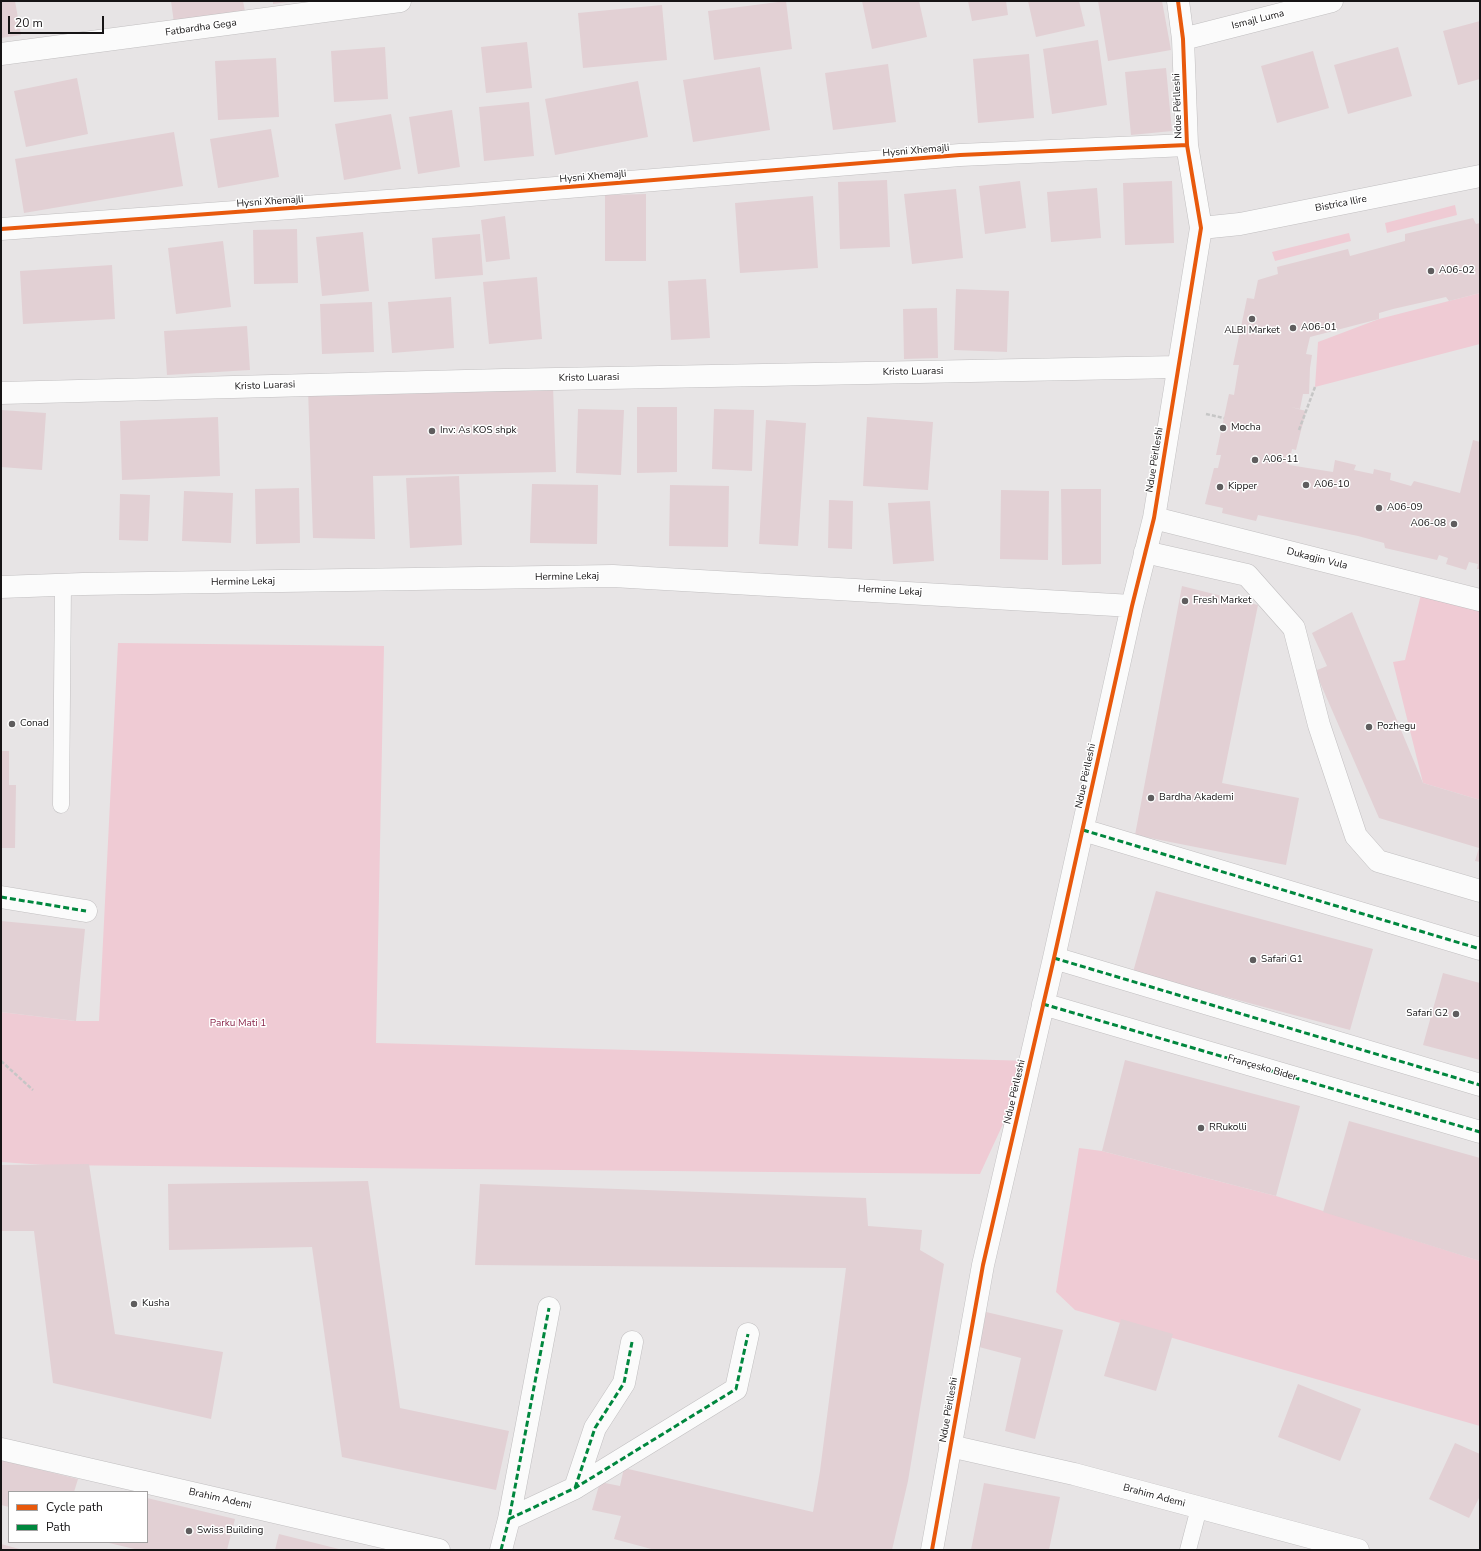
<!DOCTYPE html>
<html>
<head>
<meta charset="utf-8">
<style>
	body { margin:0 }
	#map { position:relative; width:1481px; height:1551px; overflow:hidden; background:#e7e4e5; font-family:"Nunito Sans",sans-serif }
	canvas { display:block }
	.frame { position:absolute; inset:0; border:2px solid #161415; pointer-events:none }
	.legend { position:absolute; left:8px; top:1491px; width:140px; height:52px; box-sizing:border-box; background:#fff; border:1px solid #a2a1a1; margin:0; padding:5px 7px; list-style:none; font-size:12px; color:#161415 }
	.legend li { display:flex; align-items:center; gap:8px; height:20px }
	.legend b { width:20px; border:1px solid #a2a1a1 }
	.scale { position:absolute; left:8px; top:16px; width:96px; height:18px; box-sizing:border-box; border:2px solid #161415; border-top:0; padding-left:5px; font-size:12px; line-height:14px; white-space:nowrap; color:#161415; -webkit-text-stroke:3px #fff; paint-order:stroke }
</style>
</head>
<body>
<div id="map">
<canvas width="1481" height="1551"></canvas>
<div class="frame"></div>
<ul class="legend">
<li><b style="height:5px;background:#e8590c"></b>Cycle path</li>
<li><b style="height:5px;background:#00873e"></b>Path</li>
</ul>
<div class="scale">20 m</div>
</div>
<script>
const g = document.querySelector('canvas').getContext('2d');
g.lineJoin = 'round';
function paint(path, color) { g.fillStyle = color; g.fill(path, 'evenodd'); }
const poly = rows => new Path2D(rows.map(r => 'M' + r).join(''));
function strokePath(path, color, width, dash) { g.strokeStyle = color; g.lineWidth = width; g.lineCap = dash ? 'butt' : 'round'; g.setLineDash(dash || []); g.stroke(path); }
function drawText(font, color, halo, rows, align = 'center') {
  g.font = font + ' "Nunito Sans",sans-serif'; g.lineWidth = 3; g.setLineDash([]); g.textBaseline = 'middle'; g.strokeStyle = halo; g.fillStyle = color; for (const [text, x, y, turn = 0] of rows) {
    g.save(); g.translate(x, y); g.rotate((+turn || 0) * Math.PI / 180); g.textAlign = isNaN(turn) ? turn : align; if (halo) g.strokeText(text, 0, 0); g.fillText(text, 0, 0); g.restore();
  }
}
paint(poly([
	[1455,205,1457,215,1387,233,1385,223],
	[1349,233,1351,241,1275,261,1272,252],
	[1480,293,1480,344,1315,387,1318,342,1379,319],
	[1423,586,1480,600,1480,800,1423,783,1393,662,1405,660],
	[118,643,384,646,376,1043,1032,1061,980,1174,45,1165,1,1162,1,1012,76,1021,99,1021],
	[1079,1148,1102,1151,1276,1196,1480,1261,1480,1426,1075,1310,1056,1292]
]), '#efcbd4');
paint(poly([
	[1,1,15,1,21,35,1,38],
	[171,1,243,1,245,11,174,23],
	[273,1,289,1,289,2,273,4],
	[786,1,792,49,714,60,708,11],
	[862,1,919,1,927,37,872,49],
	[968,1,1006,1,1008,15,972,21],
	[1028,1,1079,1,1085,26,1036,37],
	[1098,1,1162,1,1171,50,1108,61],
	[662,5,667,60,583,68,578,13],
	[1480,21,1480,79,1458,85,1443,31],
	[1098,40,1107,105,1052,114,1043,49],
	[527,42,532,88,486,93,481,47],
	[385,47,388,99,334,102,331,51],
	[1398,47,1412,96,1348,114,1334,65],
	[1313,51,1329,108,1277,123,1261,66],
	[1029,54,1034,118,978,123,973,59],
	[276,58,279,117,218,120,215,61],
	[888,64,896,122,833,130,825,73],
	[760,67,770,130,693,142,683,80],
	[1166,68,1172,131,1131,135,1125,72],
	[77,78,88,134,26,147,14,91],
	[638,81,648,137,555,155,545,99],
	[529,102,534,156,484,161,479,107],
	[452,110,460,167,418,174,409,117],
	[391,114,401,169,344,180,335,124],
	[271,129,279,177,218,188,210,139],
	[174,132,183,186,24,213,15,159],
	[887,180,890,247,840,249,838,182],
	[1020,181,1026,228,985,234,979,186],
	[1172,181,1174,243,1125,245,1123,183],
	[1097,188,1101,238,1051,242,1047,192],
	[956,189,963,258,912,264,904,194],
	[646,194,646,261,605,261,605,195],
	[813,196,818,268,740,273,735,203],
	[505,216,510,259,486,262,481,220],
	[1473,218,1476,224,1480,223,1480,293,1449,301,1446,297,1393,309,1379,313,1379,319,1310,337,1306,354,1312,355,1310,368,1309,394,1303,394,1300,409,1291,407,1306,411,1296,450,1292,449,1289,465,1333,472,1335,460,1356,465,1354,470,1373,474,1374,469,1391,473,1390,480,1411,486,1414,481,1460,493,1473,440,1480,442,1480,569,1477,569,1478,564,1469,562,1466,570,1446,564,1448,558,1439,555,1437,560,1385,548,1384,543,1358,536,1258,515,1256,521,1222,513,1223,508,1205,504,1214,468,1218,468,1221,455,1216,455,1229,394,1234,395,1239,365,1233,365,1247,298,1254,299,1258,280,1278,274,1277,267,1348,249,1350,256,1405,241,1405,234],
	[297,229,298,283,254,284,253,230],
	[363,232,369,291,322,296,316,237],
	[480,234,483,275,435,279,432,238],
	[223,241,231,307,176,314,168,248],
	[112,265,115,319,23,324,20,271],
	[537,277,542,339,489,344,483,282],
	[706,279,710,338,671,340,668,281],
	[956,289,1009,291,1007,352,954,350],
	[451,297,454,348,392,353,388,302],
	[372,302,374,352,322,354,320,304],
	[937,308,938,358,904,359,903,309],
	[247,326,250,370,167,375,164,331],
	[553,386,556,472,373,476,375,539,313,538,308,389],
	[637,407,677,407,677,472,637,473],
	[578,409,624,410,621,475,576,473],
	[714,409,754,410,752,471,712,469],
	[1,410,46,413,42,470,1,467],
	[218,417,220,476,122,480,120,421],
	[867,417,933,422,928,490,863,486],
	[766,420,806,423,798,546,759,544],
	[459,476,462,545,410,548,406,478],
	[532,484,598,485,597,544,530,543],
	[670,485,729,486,728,547,669,546],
	[299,488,300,543,256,544,255,489],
	[1061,489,1101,489,1101,564,1062,565],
	[1001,490,1049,491,1048,560,1000,559],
	[184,491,233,493,231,543,182,541],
	[120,494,150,495,148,541,119,540],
	[829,500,853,501,852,549,828,548],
	[930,501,934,561,893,564,888,503],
	[1182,586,1258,605,1222,783,1299,798,1286,865,1135,835],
	[1352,612,1423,783,1480,800,1480,862,1475,861,1479,848,1379,818,1315,671,1327,666,1312,633],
	[1,751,9,751,9,785,16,785,15,848,1,848],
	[1156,891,1373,949,1350,1030,1133,972],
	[1,921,85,929,76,1021,1,1012],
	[1443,973,1480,983,1480,1060,1423,1045],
	[1125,1060,1300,1106,1276,1196,1102,1151],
	[1349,1121,1480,1158,1480,1261,1323,1212],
	[89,1164,115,1334,223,1352,211,1419,53,1383,34,1231,1,1231,1,1165],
	[368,1181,400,1408,509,1431,496,1490,342,1457,312,1247,169,1250,168,1184],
	[480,1184,866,1198,868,1226,922,1230,920,1250,944,1264,908,1481,892,1550,655,1550,614,1539,621,1516,592,1510,600,1482,620,1486,624,1468,813,1512,820,1471,846,1268,475,1265],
	[986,1312,1063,1330,1035,1439,1005,1431,1021,1358,979,1347],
	[1121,1319,1173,1334,1156,1391,1104,1376],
	[1298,1384,1361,1409,1340,1461,1278,1437],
	[1455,1443,1480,1454,1480,1496,1469,1518,1429,1499],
	[1,1460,78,1479,74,1492,9,1492,9,1507,1,1505],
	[984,1483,1060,1497,1049,1550,971,1550],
	[147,1498,235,1519,227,1550,139,1550,109,1543,147,1542],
	[279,1534,339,1549,339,1550,275,1550],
	[1,1544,23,1550,1,1550]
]), '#e2d0d4');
const service = poly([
	[61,805,63,585],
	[1188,1550,1199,1508]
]);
const minor = poly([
	[1183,39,1332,1],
	[1,54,400,1],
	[1201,228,1240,224,1480,176],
	[1,229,470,195,960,155,1187,145],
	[1,393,504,380,1178,367],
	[1154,518,1480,600],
	[1145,552,1247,575,1294,628,1319,725,1356,836,1378,861,1480,891],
	[1,587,83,584,613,576,1132,606],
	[1083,830,1480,949],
	[1,897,86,911],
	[1054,958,1480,1085],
	[1043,1004,1480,1132],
	[950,1446,1074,1474,1358,1550],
	[1,1449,439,1550],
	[575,1488,595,1428,624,1383,632,1342],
	[509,1519,575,1488,736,1389,748,1334],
	[501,1550,509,1519,549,1308],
	[932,1550,983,1265,1054,958,1132,606,1154,518,1201,228,1187,145,1183,39,1178,1]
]);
strokePath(service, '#c1bfc0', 17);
strokePath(minor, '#c1bfc0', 23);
strokePath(poly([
	[1206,414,1224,418],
	[1299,430,1315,387],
	[1,1061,33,1090]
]), '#c6c6c6', 2.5, [4, 2]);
strokePath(service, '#fbfbfb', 16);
strokePath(minor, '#fbfbfb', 22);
strokePath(poly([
	[1083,830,1480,949],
	[1,897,86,911],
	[1054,958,1480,1085],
	[1043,1004,1480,1132],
	[575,1488,595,1428,624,1383,632,1342],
	[509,1519,575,1488,736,1389,748,1334],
	[501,1550,509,1519,549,1308]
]), '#00873e', 3, [6, 3]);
strokePath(poly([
	[1,229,470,195,960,155,1187,145],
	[932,1550,983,1265,1054,958,1132,606,1154,518,1201,228,1187,145,1183,39,1178,1]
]), '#e8590c', 4);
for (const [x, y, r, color] of [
	[1431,271,4,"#5f5d5e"],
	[1252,319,4,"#5f5d5e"],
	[1293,328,4,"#5f5d5e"],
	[1223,428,4,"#5f5d5e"],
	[432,431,4,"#5f5d5e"],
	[1255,460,4,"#5f5d5e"],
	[1306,485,4,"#5f5d5e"],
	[1220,487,4,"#5f5d5e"],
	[1379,508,4,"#5f5d5e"],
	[1454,524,4,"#5f5d5e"],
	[1185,601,4,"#5f5d5e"],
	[12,724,4,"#5f5d5e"],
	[1369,727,4,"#5f5d5e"],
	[1151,798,4,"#5f5d5e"],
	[1253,960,4,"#5f5d5e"],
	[1456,1014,4,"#5f5d5e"],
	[1201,1128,4,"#5f5d5e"],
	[134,1304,4,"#5f5d5e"],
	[189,1531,4,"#5f5d5e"]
]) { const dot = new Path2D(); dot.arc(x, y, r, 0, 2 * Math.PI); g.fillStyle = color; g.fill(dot); strokePath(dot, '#fff', 1.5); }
drawText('10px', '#161415', '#fff', [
	["Ismajl Luma",1258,20,-14],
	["Fatbardha Gega",201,28,-8],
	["Ndue Përlleshi",1178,106,-92],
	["Hysni Xhemajli",916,151,-5],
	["Hysni Xhemajli",593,177,-5],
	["Hysni Xhemajli",270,202,-4],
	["Bistrica Ilire",1341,204,-11],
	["Kristo Luarasi",913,372,-1],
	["Kristo Luarasi",589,378,-1],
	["Kristo Luarasi",265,386,-2],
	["Ndue Përlleshi",1155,460,-81],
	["Dukagjin Vula",1317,559,14],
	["Hermine Lekaj",567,577,-1],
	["Hermine Lekaj",243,582,-1],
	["Hermine Lekaj",890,591,3],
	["Ndue Përlleshi",1086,776,-78],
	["Françesko Bider",1262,1068,16],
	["Ndue Përlleshi",1015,1092,-77],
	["Ndue Përlleshi",949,1410,-80],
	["Brahim Ademi",1154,1496,15],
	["Brahim Ademi",220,1499,13]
]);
drawText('10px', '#161415', '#fff', [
	["A06-02",1439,271],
	["A06-01",1301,328],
	["ALBI Market",1252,331,"center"],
	["Mocha",1231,428],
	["Inv: As KOS shpk",440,431],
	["A06-11",1263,460],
	["A06-10",1314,485],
	["Kipper",1228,487],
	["A06-09",1387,508],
	["A06-08",1446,524,"right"],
	["Fresh Market",1193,601],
	["Conad",20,724],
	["Pozhegu",1377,727],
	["Bardha Akademi",1159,798],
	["Safari G1",1261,960],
	["Safari G2",1448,1014,"right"],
	["RRukolli",1209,1128],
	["Kusha",142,1304],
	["Swiss Building",197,1531]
], 'left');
drawText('10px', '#8b284c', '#fff', [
	["Parku Mati 1",238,1024]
]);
</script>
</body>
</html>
